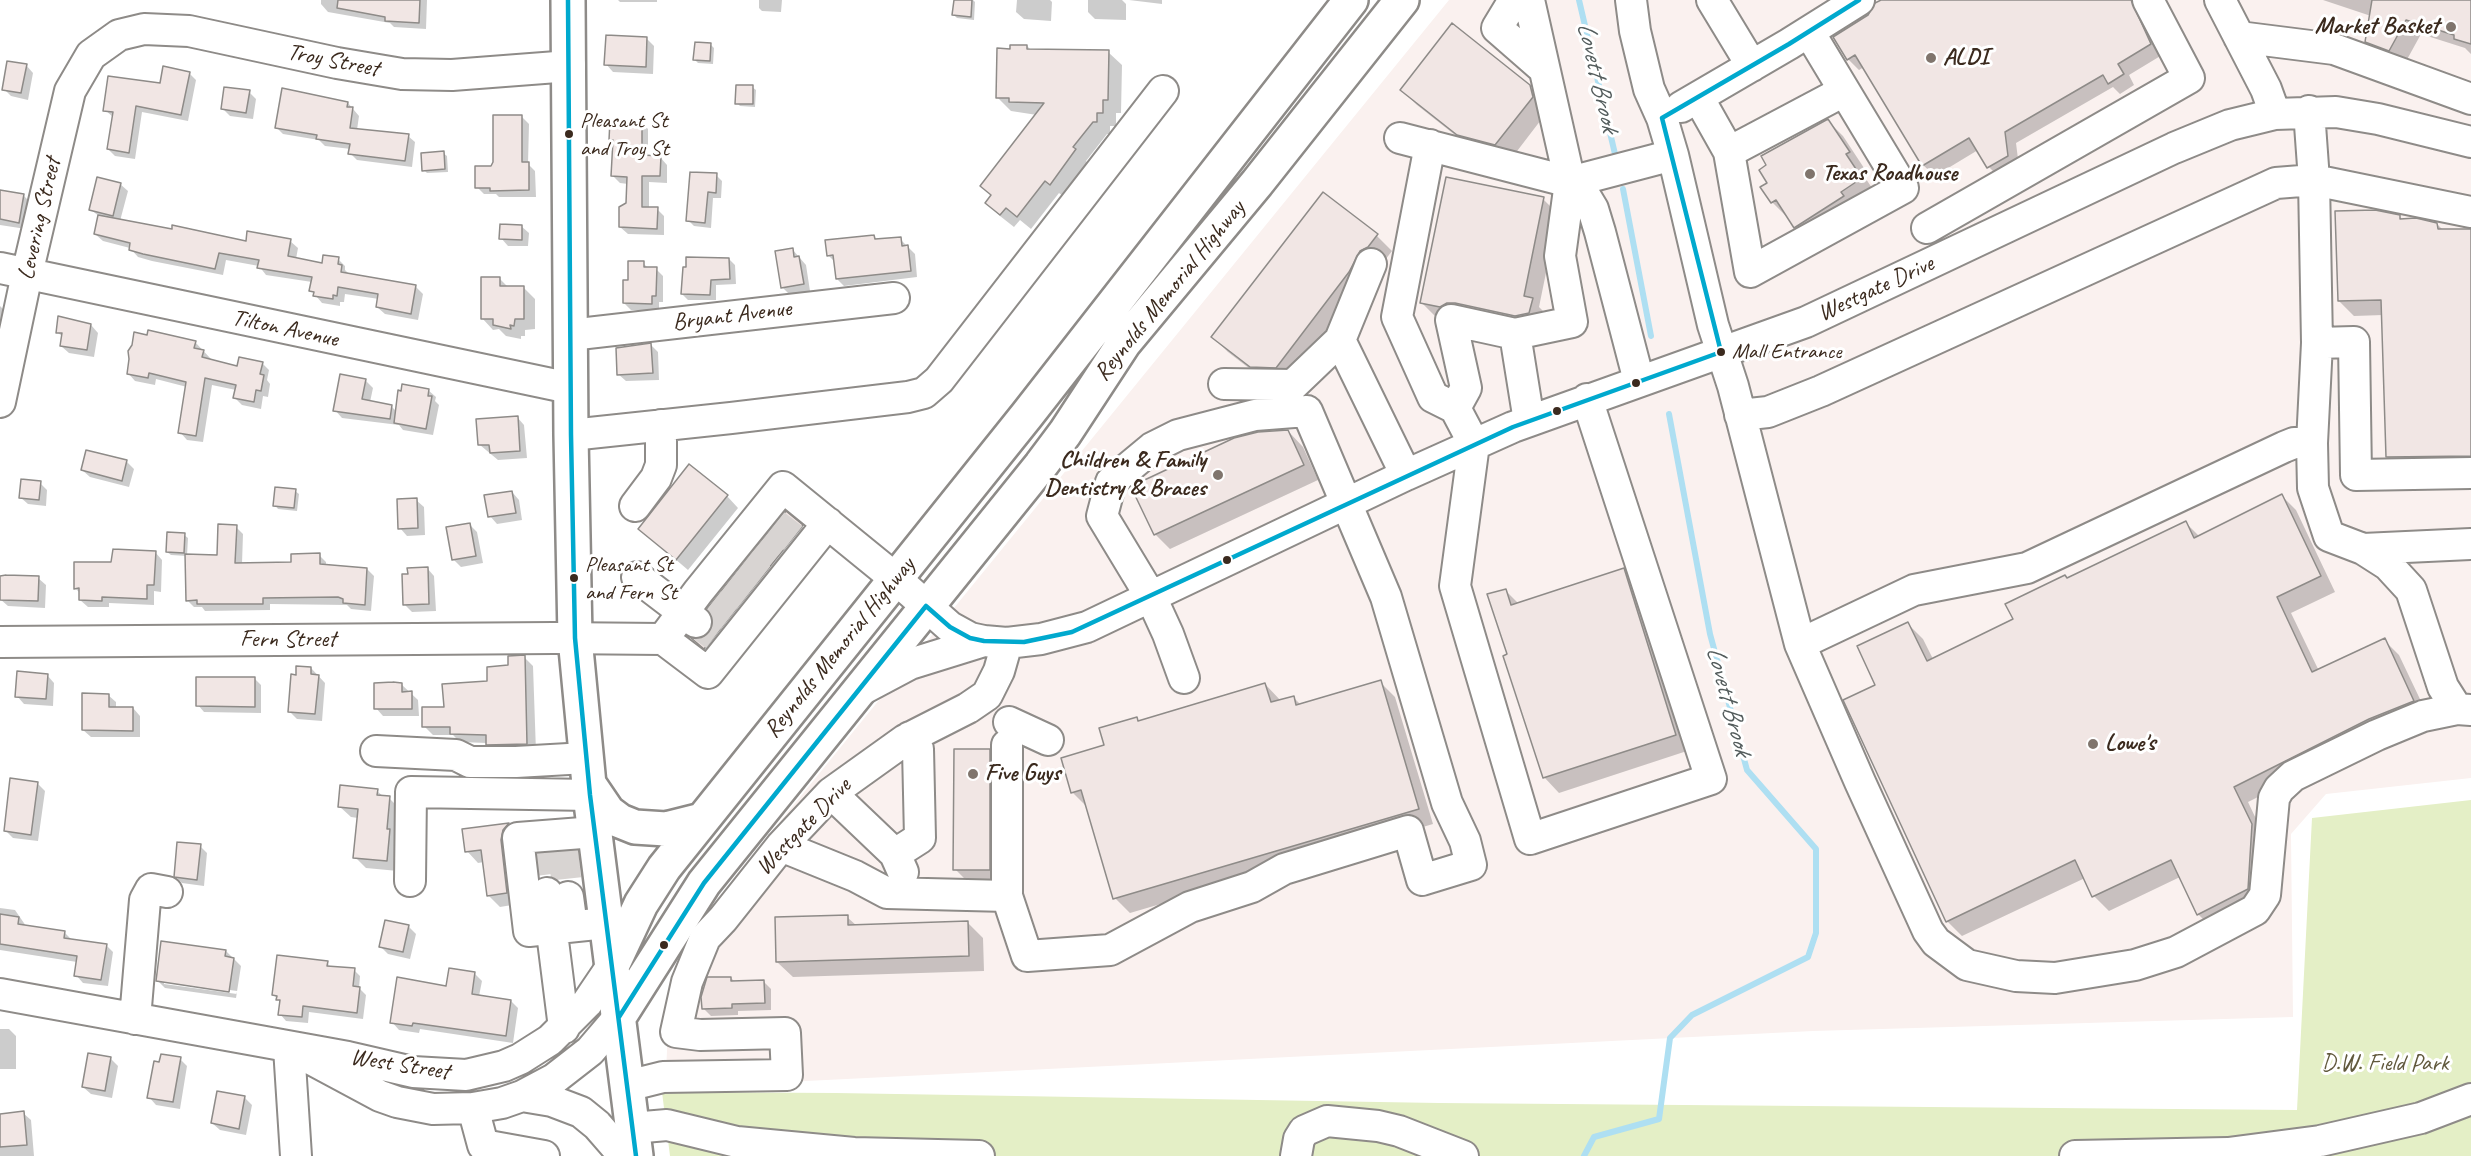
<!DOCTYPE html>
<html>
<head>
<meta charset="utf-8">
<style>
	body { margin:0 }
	canvas { display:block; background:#fff }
</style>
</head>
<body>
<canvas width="2471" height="1156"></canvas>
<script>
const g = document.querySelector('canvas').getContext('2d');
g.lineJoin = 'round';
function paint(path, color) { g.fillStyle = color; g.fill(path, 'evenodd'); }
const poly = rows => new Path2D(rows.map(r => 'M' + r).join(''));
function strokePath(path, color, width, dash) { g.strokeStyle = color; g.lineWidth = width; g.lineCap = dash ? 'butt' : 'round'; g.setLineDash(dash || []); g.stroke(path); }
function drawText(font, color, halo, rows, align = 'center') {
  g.font = font + ' Caveat,sans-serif'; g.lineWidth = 6; g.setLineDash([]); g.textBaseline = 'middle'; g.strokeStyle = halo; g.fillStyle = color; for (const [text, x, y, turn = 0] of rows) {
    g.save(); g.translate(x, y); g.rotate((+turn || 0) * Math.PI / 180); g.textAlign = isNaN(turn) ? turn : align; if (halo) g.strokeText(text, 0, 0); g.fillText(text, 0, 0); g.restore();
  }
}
paint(poly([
	[1449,0,2471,0,2471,778,2326,794,2291,834,2293,1017,1813,1031,665,1088,670,996,707,921,783,818]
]), '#faf1ef');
paint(poly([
	[2471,800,2471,1156,670,1156,662,1092,836,1093,1439,1103,2297,1110,2312,818]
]), '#e4efc6');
paint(poly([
	[321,0,427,0,426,29,394,27,390,23,328,12,321,4],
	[618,0,657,0,657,2,620,2],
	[759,0,782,0,781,12,762,11,759,8],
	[955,0,973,0,975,2,974,20,957,18,954,15],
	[1017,0,1050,0,1052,2,1051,21,1024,19,1016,12],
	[1088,0,1122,0,1126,4,1126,20,1095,19,1088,12],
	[1129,0,1162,0,1162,4],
	[1884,0,2135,0,2162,55,2129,75,2134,85,2120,94,2113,87,2016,143,2019,167,2000,178,1989,167,1978,150,1935,176,1923,165,1864,67,1859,70,1848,59,1869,16],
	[2323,0,2471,0,2471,54,2465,48,2421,34,2404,65,2382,57,2367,41,2371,16],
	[646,38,654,46,653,74,613,72,606,64],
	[711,45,714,48,713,64,698,63,695,60],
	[1027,46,1031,50,1108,52,1122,65,1121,113,1116,113,1116,126,1110,126,1110,134,1107,134,1086,161,1088,164,1064,197,1059,193,1031,229,1020,220,1014,227,1000,216,987,203,992,196,982,186,1037,115,1011,111,997,97,1011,50],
	[26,65,33,73,28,100,11,96,4,89],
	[189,73,196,80,188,121,142,112,135,159,115,156,108,149,113,117,105,110],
	[1529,86,1545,101,1547,112,1511,159,1474,150,1417,105,1402,90],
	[752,87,756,90,755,107,740,106,737,103],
	[249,92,256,99,253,119,230,116,222,108],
	[348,103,359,116,357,130,408,136,415,142,412,167,357,160,350,153,351,149,325,146,319,140,283,134,277,128],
	[521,116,529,124,528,164,535,171,536,197,499,197,496,194,484,194,477,187,491,167],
	[1828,121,1843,136,1864,168,1860,170,1876,194,1810,242,1788,216,1787,217,1772,202,1768,165],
	[641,122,648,129,648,157,660,157,667,165,667,183,649,182,649,209,657,209,664,216,664,235,628,234,620,227,628,204,628,184,620,183,613,176,614,142,611,139],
	[443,153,447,156,448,172,427,173,424,170],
	[716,175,722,181,721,198,713,198,711,228,694,226,688,220],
	[120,184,128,191,120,221,247,243,290,241,298,248,296,259,323,265,338,259,345,266,345,270,349,274,416,287,423,294,418,320,385,314,377,307,379,299,345,294,344,302,340,302,340,306,322,303,311,290,312,282,266,275,259,266,226,260,223,275,152,261,138,257,130,248,103,241,95,234,100,217,90,209],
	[0,192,24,196,31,203,26,229,0,225],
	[1323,194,1377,236,1392,251,1291,382,1267,382,1228,352,1213,337],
	[1543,199,1558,214,1539,307,1547,315,1544,328,1437,318,1422,303],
	[2400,217,2403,220,2437,224,2443,230,2471,231,2471,472,2402,472,2387,457,2383,315,2354,316,2339,301],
	[521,226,529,233,528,246,508,246,501,238],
	[874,237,878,241,900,239,915,254,917,277,844,286,837,279,835,262,828,255],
	[792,249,806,265,810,291,790,295,782,287],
	[729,259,735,265,736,284,716,285,716,300,688,300,682,294],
	[643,263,649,269,656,269,663,276,663,302,659,302,659,310,631,310,624,303,630,281],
	[499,278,509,288,524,288,535,299,535,329,525,330,525,336,521,336,521,339,506,336,499,329,493,330,482,318],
	[0,306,6,312,0,339],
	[91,325,98,333,94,357,69,353,61,346,63,337,57,332],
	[195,342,211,359,210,361,238,368,262,363,269,370,267,380,270,384,268,397,263,396,261,409,242,405,235,398,236,390,212,385,203,442,187,440,180,432,187,387,156,379,155,385,135,381,128,373],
	[651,345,658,352,659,380,626,381,618,374],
	[365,380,373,388,370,402,392,407,397,412,428,390,436,397,435,401,439,405,433,435,403,430,399,425,342,418,335,410],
	[517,417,524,425,527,458,498,460,480,445],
	[1288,431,1303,447,1318,480,1170,549,1155,534],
	[87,452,127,462,134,469,129,487,90,477,82,470],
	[40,483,47,490,46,506,28,504,20,497],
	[295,491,299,494,297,511,278,509,275,505],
	[512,492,519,500,522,520,497,524,490,516],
	[2281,495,2296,510,2335,592,2291,613,2319,671,2384,640,2399,655,2428,716,2385,734,2248,802,2266,840,2263,904,2213,929,2198,914,2180,877,2109,911,2094,896,2085,878,1962,936,1947,921,1877,686,1908,624,1923,639,1933,659,2015,620,2067,580,2186,523,2200,537],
	[727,496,738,508,688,570,640,529],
	[416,500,424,507,425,535,407,536,400,528],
	[470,525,477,532,483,563,461,567,454,560,448,529],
	[802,526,805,530,708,651,693,639,703,640,711,633],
	[236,527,243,534,242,564,292,564,319,555,326,562,326,566,367,569,374,576,371,611,351,609,347,605,270,604,270,610,205,611,202,607,194,607,187,600,187,556,171,555,167,552,184,535,188,538,187,556,218,556],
	[155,552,162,560,161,592,154,591,154,605,109,603,109,607,88,607,80,600,80,593,75,588,113,564],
	[427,568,434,576,436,611,412,612,404,604],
	[1624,570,1639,585,1690,750,1559,793,1544,777,1509,655,1505,590,1519,604],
	[38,578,46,585,45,608,8,606,0,599],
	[524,657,533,666,536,752,496,753,487,743,460,742,453,735,433,735,424,726,446,709,489,682],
	[311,668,325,683,322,721,297,719,290,712,297,676],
	[47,675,54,683,53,706,24,704,17,696],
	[255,679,261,685,261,713,204,712,198,705],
	[1380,682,1395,697,1433,824,1130,913,1115,898,1088,808,1072,792,1106,746,1136,719,1139,722,1265,684,1281,701,1293,697,1301,705],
	[401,684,418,700,419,716,383,716,376,708],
	[108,695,116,702,116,708,133,708,140,716,140,737,91,737,83,730],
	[989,751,1000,762,1000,880,966,880,955,869],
	[37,783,45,791,38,841,13,838,6,831],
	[377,791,384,797,389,798,400,809,398,871,366,868,355,857,358,818,351,817,339,806],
	[508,825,519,836,518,904,500,907,488,895,484,862,478,863,467,851,464,831],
	[200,846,207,853,204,886,182,883,175,876],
	[0,908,15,910,26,926,65,933,72,940,106,945,113,952,108,986,83,983,76,975,77,962,0,950],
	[847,917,857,926,968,923,983,938,984,971,793,977,777,962],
	[408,926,416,934,410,959,388,954,381,947],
	[226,951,241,966,236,998,165,988,158,981],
	[164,981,237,991,237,994,164,984],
	[327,963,332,968,354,970,360,976,359,988,366,995,363,1019,309,1012,308,1023,286,1021,280,1014,281,1002,274,995],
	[474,973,482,981,479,996,511,1001,518,1008,513,1043,420,1029,419,1033,399,1030,392,1022],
	[731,978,735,982,763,981,771,989,771,1010,738,1011,738,1015,711,1016,703,1008],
	[0,1029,9,1029,16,1036,16,1069,0,1069],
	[110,1058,118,1066,112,1098,91,1094,83,1087],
	[180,1059,187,1066,180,1109,156,1105,149,1097],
	[245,1098,252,1105,246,1135,220,1130,212,1123],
	[23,1113,31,1120,34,1156,0,1156,0,1115]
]), '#0003');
strokePath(poly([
	[1579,0,1615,154],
	[1623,189,1651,336],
	[1584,1156,1594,1137,1659,1119,1670,1038,1692,1015,1808,957,1816,933,1816,849,1747,770,1710,634,1669,414]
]), '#aedff2', 6);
const building = poly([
	[338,0,420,0,419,23,385,21,385,17,337,8,338,0],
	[954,0,972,0,971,17,952,15,954,0],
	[1881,0,2131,0,2151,44,2118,64,2124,74,2108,84,2103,75,2005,132,2008,156,1987,168,1969,138,1922,166,1855,55,1847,60,1833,37,1868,15,1875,3,1881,0],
	[2372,0,2471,0,2471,44,2454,39,2454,35,2406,20,2389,51,2365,42,2372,0],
	[1452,23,1530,85,1533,97,1495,145,1457,135,1400,90,1452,23],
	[606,35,647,37,646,67,604,65,606,35],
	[695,42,711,43,710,61,693,60,695,42],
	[1010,45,1027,45,1027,49,1109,50,1108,100,1103,100,1103,113,1097,113,1097,122,1093,122,1073,147,1076,149,1050,185,1045,181,1017,217,1006,208,1000,215,985,203,991,195,980,186,1044,103,1009,102,1009,98,996,98,997,48,1010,49,1010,45],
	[7,61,27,64,21,93,2,90,7,61],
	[163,66,190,72,181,115,136,106,129,153,107,149,113,112,103,111,108,76,160,83,163,66],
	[736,85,753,85,753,104,735,104,736,85],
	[224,87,250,90,246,113,221,109,224,87],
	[282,88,348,102,347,107,353,107,350,128,409,134,405,161,348,154,350,144,316,139,317,135,275,128,282,88],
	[493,115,522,115,522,162,529,162,529,190,490,191,490,188,475,188,475,166,491,166,493,162,493,115],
	[1828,119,1850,152,1846,154,1862,178,1841,192,1844,196,1794,228,1776,200,1771,203,1760,187,1767,183,1759,170,1766,165,1761,156,1828,119],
	[610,120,642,120,642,155,661,156,660,176,642,176,642,207,658,207,657,229,619,227,619,207,626,203,627,177,611,176,613,140,609,140,610,120],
	[444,151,445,169,422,171,421,153,444,151],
	[690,172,717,173,716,193,708,192,705,223,686,221,690,172],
	[97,177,121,183,113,216,89,210,97,177],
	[1446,177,1544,197,1524,296,1533,298,1529,313,1515,316,1455,303,1447,303,1440,307,1420,303,1446,177],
	[0,190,24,194,19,223,0,219,0,190],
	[1323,192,1378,234,1368,247,1360,251,1349,272,1276,368,1250,367,1211,337,1323,192],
	[2375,210,2400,215,2400,219,2416,218,2437,223,2438,229,2471,229,2471,456,2386,457,2381,300,2338,301,2335,211,2375,210],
	[98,215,172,229,172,225,246,241,247,231,291,239,288,256,322,263,323,255,339,257,338,264,342,265,341,272,416,285,411,314,376,307,378,294,338,287,337,296,333,295,333,299,313,296,314,292,309,291,312,277,257,268,259,260,219,253,215,269,143,254,129,250,130,243,94,234,98,215],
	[500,224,522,225,522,240,499,239,500,224],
	[874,235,875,239,901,237,902,246,908,245,911,271,836,279,833,255,827,256,825,240,874,235],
	[793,248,794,257,799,256,804,284,781,288,775,251,793,248],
	[686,257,729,258,730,279,711,280,710,295,681,294,683,267,686,267,686,257],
	[628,261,644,261,644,267,657,267,656,296,652,296,652,304,623,303,623,280,628,280,628,261],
	[481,277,500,277,500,286,524,286,524,319,515,319,514,326,510,325,511,329,493,325,493,319,481,319,481,277],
	[58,316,91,324,87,350,60,346,62,333,56,333,58,316],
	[148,330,196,341,194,348,204,350,202,357,237,366,239,357,263,362,260,374,264,375,261,391,256,390,254,402,233,398,236,385,205,378,196,436,178,433,186,382,149,373,148,378,127,374,129,359,128,351,132,345,134,332,147,335,148,330],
	[651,343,653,373,617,375,616,348,651,343],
	[340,374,366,379,362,399,392,405,390,419,333,411,340,374],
	[402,384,429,389,428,396,432,396,426,429,394,423,398,390,401,391,402,384],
	[518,416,520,451,490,453,489,445,478,445,476,419,518,416],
	[1288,430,1304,465,1154,535,1131,487,1136,484,1234,438,1258,432,1288,430],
	[86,450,127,460,122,481,81,470,86,450],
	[689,464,728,495,676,560,638,529,689,464],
	[21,479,41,481,39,500,19,498,21,479],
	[275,487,296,489,294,508,273,506,275,487],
	[512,491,516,513,488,517,484,495,512,491],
	[2282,494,2321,576,2277,597,2312,672,2385,638,2414,701,2369,719,2234,787,2252,824,2248,889,2197,915,2171,860,2092,897,2075,860,1946,922,1843,700,1875,685,1857,646,1908,622,1927,661,2013,619,2005,604,2065,575,2067,578,2186,521,2194,538,2282,494],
	[417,498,418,528,398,529,397,499,417,498],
	[786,511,803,525,704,649,690,637,702,638,709,633,713,624,712,616,707,609,786,511],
	[470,523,476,556,452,560,446,527,470,523],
	[218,524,237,525,235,563,291,562,291,554,320,553,320,564,367,568,365,605,343,603,343,599,338,597,263,598,263,604,197,604,197,600,186,601,185,554,217,555,218,524],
	[167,532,185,533,184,553,166,552,167,532],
	[113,549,156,551,154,585,147,585,147,599,102,597,102,601,79,600,79,588,74,589,74,562,111,562,113,549],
	[428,567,429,604,403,605,402,574,408,574,407,568,428,567],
	[1624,568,1676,735,1543,778,1503,656,1507,654,1487,594,1506,589,1511,605,1624,568],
	[6,575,39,576,38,601,0,600,0,576,6,575],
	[525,655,527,744,486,745,486,735,450,734,450,727,422,727,422,707,444,707,442,684,487,681,487,667,508,665,508,656,525,655],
	[296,666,311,667,311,674,319,675,315,714,288,712,291,674,296,675,296,666],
	[17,671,48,674,46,699,15,697,17,671],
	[196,677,255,677,255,707,196,706,196,677],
	[1381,680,1419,809,1113,899,1081,790,1071,793,1061,758,1104,745,1099,728,1137,717,1138,721,1265,683,1271,702,1294,696,1296,705,1381,680],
	[393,682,402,683,402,692,412,691,412,709,374,709,374,683,393,682],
	[82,693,109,694,109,707,133,707,133,731,82,730,82,693],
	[954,749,990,749,990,870,953,870,954,749],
	[10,778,38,782,31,835,4,831,10,778],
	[340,785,378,789,377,795,390,796,387,829,390,829,387,861,353,858,358,809,338,807,340,785],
	[509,823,503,830,501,840,507,893,487,896,481,850,465,852,462,829,509,823],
	[177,842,201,844,197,880,174,877,177,842],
	[0,914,19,917,18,924,65,931,64,938,107,944,101,980,74,976,77,956,0,944,0,914],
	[848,915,848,925,968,921,969,956,776,962,775,917,848,915],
	[385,920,409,925,403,952,379,947,385,920],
	[161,941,226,950,225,956,234,958,229,992,156,981,161,941],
	[277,955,328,961,327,966,355,968,353,986,360,987,357,1013,303,1006,302,1017,278,1015,280,1000,276,1000,277,996,272,995,277,955],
	[449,968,475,972,472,994,511,1000,506,1036,413,1023,412,1026,390,1023,397,977,446,986,449,968],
	[707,977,731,977,731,981,764,980,765,1003,732,1004,732,1008,702,1009,701,997,707,977],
	[88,1053,111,1057,105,1091,82,1087,88,1053],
	[161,1054,181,1057,173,1102,147,1098,154,1061,159,1062,161,1054],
	[217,1091,245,1096,239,1129,211,1123,217,1091],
	[24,1111,27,1145,0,1147,0,1114,24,1111]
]);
paint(building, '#f1e6e4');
strokePath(building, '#8e8b88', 1.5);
strokePath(poly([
	[775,524,793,538],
	[759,544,776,558],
	[743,564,761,578],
	[728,583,746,597],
	[712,603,730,617],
	[696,622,715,636],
	[541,845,547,893],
	[563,849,568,897]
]), '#d8d4d2', 30, [30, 15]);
const minor = poly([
	[1514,0,1497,28,1544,69],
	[1529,0,1570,182,1673,155],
	[1631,0,1635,31,1649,89,1662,118,1673,155,1713,325,1733,386,1800,644,1914,590,2027,568,2284,447,2294,443,2312,443,2317,343,2314,180,2309,111],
	[1712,0,1752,66],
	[2220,0,2266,89,2275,114],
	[2239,37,2334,49,2471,99],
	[1698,97,1729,152,1750,272,1903,188,1809,32],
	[1681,107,1789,44,1859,0],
	[1400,138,1570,182,1584,194,1593,209,1600,232,1639,381],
	[1430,145,1397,317,1433,397,1455,408,1466,388,1451,320,1515,334,1529,421],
	[1729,152,1844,91],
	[1927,228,2189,78,2148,0],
	[1371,264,1340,340,1406,475],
	[0,268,570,388],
	[1515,334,1572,322,1560,256,1570,182],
	[570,335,894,298],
	[2317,343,2354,342,2356,475,2471,473],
	[1224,384,1293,385,1340,340],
	[0,402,27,274,70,91,91,55,119,35,144,29,189,31,337,63,402,74,452,75,570,66],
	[1455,408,1474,444,1455,586,1530,839,1711,779,1587,399],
	[1740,415,1768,412,1821,391,2276,183,2314,180,2471,212],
	[571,435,731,418,908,397,924,393,939,380,1163,91],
	[2312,443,2313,488,2329,536,2363,549,2388,565,2411,590,2443,687,2457,709,2471,710],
	[635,506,656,478,661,465,661,425],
	[2363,549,2471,544],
	[637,577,696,622],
	[663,639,708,673,828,523],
	[0,642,554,638,663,639,698,592,783,487,896,579,950,627,970,638,984,641,1007,643,1041,639,1087,627,1406,475,1513,427,1806,322,2174,148,2230,125,2275,114,2336,112,2378,119,2471,142],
	[1800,644,1860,782,1928,931,1936,942,1967,965,2016,976,2055,978,2135,965,2176,952,2255,910,2265,895,2274,798,2279,789,2293,776,2377,735,2423,716,2457,709],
	[861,690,910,664,984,641],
	[1009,722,1048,740],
	[1007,745,1007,896,1027,956,1110,950,1190,907,1252,887,1284,869,1408,831,1422,880,1471,865,1465,841,1447,803,1386,597,1307,411,1255,415,1178,435,1152,448,1111,482,1102,516,1151,597,1168,634,1184,678],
	[376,751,456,755,470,762,516,762,586,758],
	[831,793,895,854,903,872],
	[595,832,518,838,529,931,606,923],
	[781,846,855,876,887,893,1007,896],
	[895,854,920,838,918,749,910,737],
	[410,881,411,792,590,795],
	[547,893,564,1028],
	[568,897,572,926],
	[0,994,348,1057,413,1072,466,1075,504,1066,520,1059,550,1040,587,1003,612,966],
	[135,1019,145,900,151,889,167,892],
	[289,1048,296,1156],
	[311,1059,380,1096,397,1102,433,1109,473,1108,502,1103,522,1096,554,1079,590,1051,619,1017],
	[627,1086,663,1077,787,1075,785,1033,700,1035,676,1032,687,982,705,938,723,919,781,846,831,793,905,740,968,708,987,695,999,671,1007,643],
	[522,1096,552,1101,581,1112,597,1125,624,1156],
	[473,1108,483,1145,544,1156],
	[632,1128,667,1125,737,1142,854,1153,979,1156],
	[1296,1156,1299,1139,1304,1131,1327,1121,1378,1126,1399,1131,1463,1156],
	[2075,1156,2228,1153,2320,1141,2421,1118,2471,1099]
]);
const major = poly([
	[568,0,571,435,575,638,590,795,636,1156],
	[589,784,608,812,620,821,635,827,666,829,702,820],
	[612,966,641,904,664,868,1027,415,1351,0],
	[619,1017,704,883,1041,465,1065,433,1124,343,1257,183,1402,0]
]);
strokePath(minor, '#8e8b88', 34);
strokePath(major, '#8e8b88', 38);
strokePath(minor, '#fff', 30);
strokePath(major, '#fff', 33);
strokePath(poly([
	[568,0,571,435,575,638,590,795,636,1156],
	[619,1017,704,883,926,606,950,627,970,638,984,641,1024,642,1072,632,1513,427,1721,352,1662,118,1789,44,1859,0]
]), '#00a9ce', 4.5);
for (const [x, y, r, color] of [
	[2451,27,6,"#80756d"],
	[1931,58,6,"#80756d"],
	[569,134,5,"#3b2a1e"],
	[1810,174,6,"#80756d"],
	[1721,352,5,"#3b2a1e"],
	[1636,383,5,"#3b2a1e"],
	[1557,411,5,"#3b2a1e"],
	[1218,475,6,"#80756d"],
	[1227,560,5,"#3b2a1e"],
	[574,578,5,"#3b2a1e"],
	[2093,744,6,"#80756d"],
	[973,774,6,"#80756d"],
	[664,945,5,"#3b2a1e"]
]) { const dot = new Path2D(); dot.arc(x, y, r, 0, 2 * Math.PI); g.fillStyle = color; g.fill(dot); strokePath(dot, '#fff', 2); }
drawText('22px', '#3b2a1e', '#fff', [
	["Pleasant St",580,121],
	["and Troy St",580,149],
	["Mall Entrance",1732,352],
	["Pleasant St",585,565],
	["and Fern St",585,593]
], 'left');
drawText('bold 24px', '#3b2a1e', '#fff', [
	["Market Basket",2439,27,"right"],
	["ALDI",1943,58],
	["Texas Roadhouse",1822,174],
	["Children & Family",1206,461,"right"],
	["Dentistry & Braces",1206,489,"right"],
	["Lowe's",2105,744],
	["Five Guys",985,774]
], 'left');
drawText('24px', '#3b2a1e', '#fff', [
	["Troy Street",333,61,11],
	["Levering Street",40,219,-77],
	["Westgate Drive",1876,289,-25],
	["Reynolds Memorial Highway",1170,291,-51],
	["Bryant Avenue",732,316,-7],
	["Tilton Avenue",285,329,12],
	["Fern Street",288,640],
	["Reynolds Memorial Highway",840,648,-51],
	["Westgate Drive",804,827,-46],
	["West Street",400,1065,9]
]);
drawText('24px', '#60583c', '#fff', [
	["D.W. Field Park",2385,1064]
]);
drawText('italic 26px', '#535c5c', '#fff', [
	["Lovett Brook",1597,77,77],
	["Lovett Brook",1728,701,75]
]);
</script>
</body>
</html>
